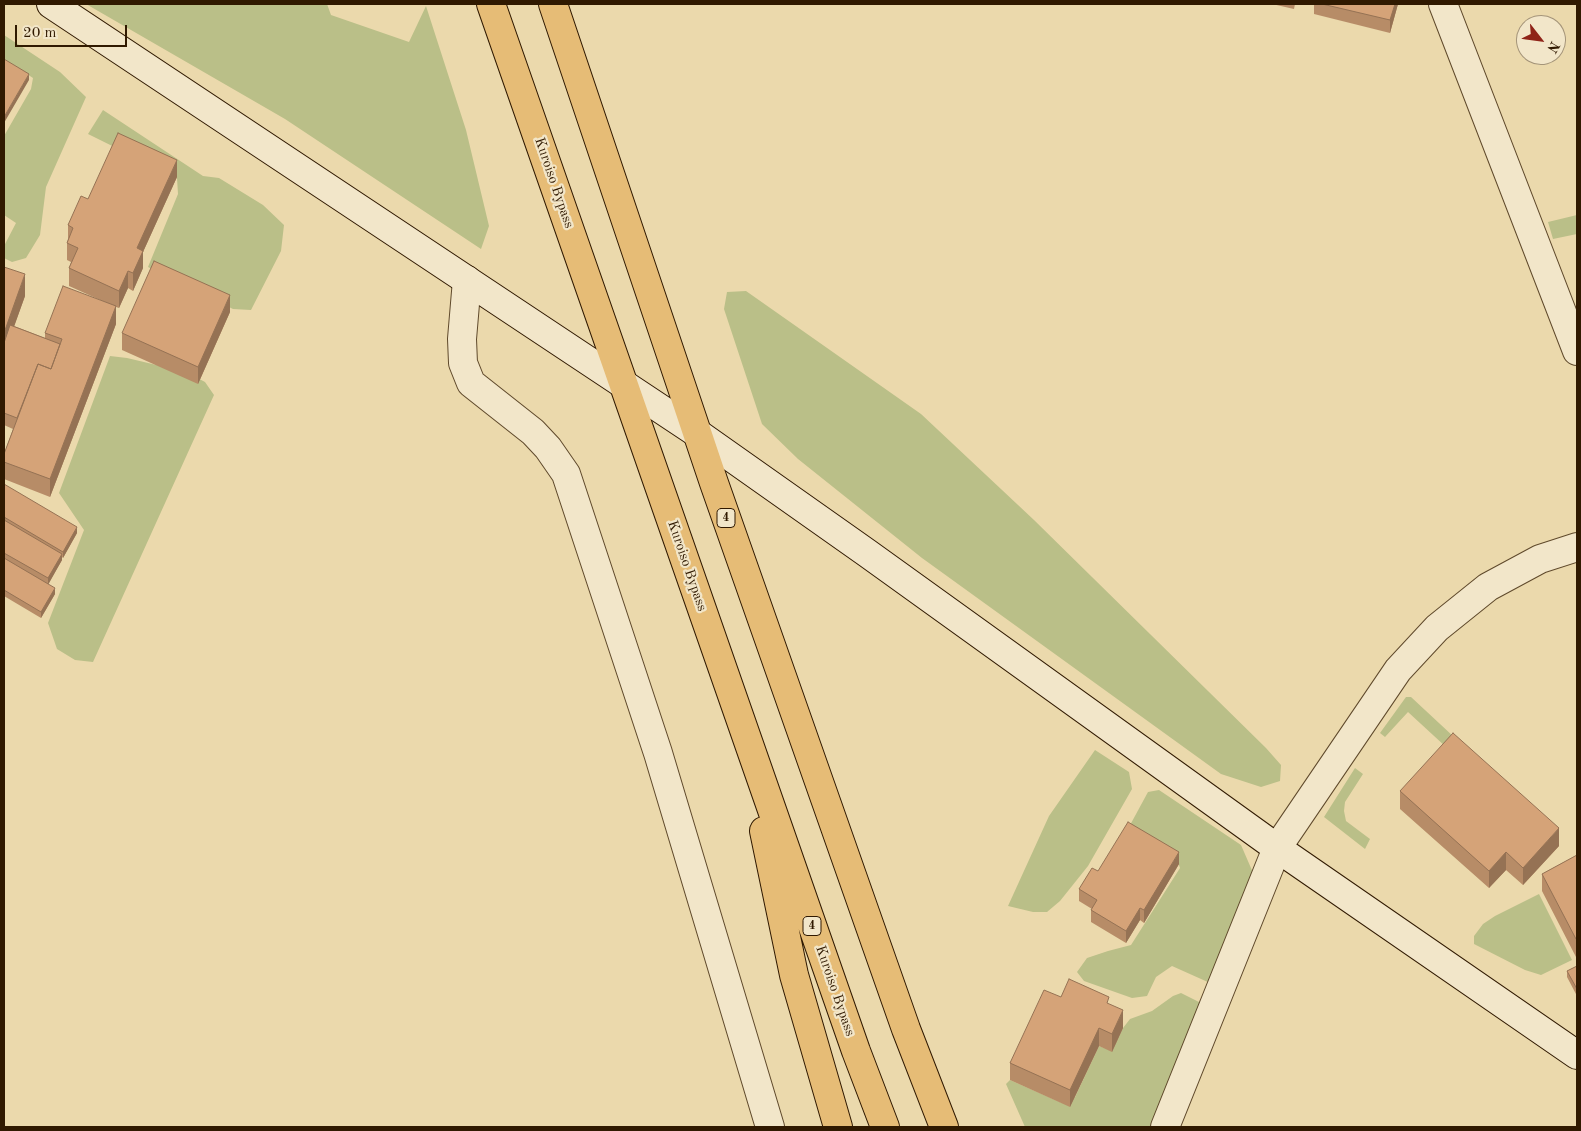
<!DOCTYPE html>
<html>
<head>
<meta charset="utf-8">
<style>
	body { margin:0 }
	#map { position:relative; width:1581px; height:1131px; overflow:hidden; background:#ebd9ac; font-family:"Old Standard TT",serif }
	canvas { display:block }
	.frame { position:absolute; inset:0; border:5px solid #301900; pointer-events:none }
	.north { position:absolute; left:1516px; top:15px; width:50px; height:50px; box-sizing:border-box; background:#f2e6c9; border:1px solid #a49479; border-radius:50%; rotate:120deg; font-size:14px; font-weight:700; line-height:20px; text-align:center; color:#301900 }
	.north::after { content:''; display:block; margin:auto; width:18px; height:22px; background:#8f2418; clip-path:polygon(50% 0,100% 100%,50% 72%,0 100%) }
	.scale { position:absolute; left:15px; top:25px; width:112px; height:22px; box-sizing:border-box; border:2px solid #301900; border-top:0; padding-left:6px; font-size:15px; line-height:18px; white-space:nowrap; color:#301900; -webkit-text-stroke:4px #f2e6c9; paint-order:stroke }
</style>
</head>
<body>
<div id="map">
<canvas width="1581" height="1131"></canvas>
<div class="frame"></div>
<div class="north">N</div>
<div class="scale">20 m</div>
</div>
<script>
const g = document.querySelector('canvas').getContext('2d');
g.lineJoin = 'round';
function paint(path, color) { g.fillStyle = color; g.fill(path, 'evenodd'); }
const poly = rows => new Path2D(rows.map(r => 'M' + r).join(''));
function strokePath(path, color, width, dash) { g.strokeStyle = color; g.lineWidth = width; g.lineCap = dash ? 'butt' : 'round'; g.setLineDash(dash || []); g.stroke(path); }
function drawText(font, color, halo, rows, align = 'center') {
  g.font = font + ' "Old Standard TT",serif'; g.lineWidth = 4.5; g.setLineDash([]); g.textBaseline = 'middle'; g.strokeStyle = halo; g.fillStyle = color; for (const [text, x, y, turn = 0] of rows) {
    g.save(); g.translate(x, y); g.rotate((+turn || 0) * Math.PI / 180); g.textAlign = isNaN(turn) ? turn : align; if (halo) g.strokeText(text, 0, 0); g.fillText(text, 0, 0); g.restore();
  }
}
paint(poly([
	[86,4,327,4,331,15,409,42,426,6,466,130,489,226,481,249,285,119],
	[4,35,60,72,86,97,46,187,40,235,26,258,12,262,4,258,4,246,16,223,4,215,4,136,31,89,33,78,4,59],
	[103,110,203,176,219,178,263,205,284,225,281,251,251,310,233,309,148,267,178,194,177,178,88,134],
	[1577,215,1577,234,1553,239,1548,222],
	[746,291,921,414,1034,520,1266,748,1281,765,1280,781,1261,787,1221,774,922,558,798,459,762,424,724,309,727,292],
	[110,356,127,358,186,372,205,382,214,395,93,662,75,660,57,649,48,623,84,530,59,493],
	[1406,697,1411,697,1454,737,1446,747,1408,712,1385,737,1380,733],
	[1095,750,1129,772,1132,789,1088,866,1060,901,1047,912,1033,912,1008,906,1049,816],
	[1355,768,1363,774,1345,802,1344,811,1346,821,1370,839,1365,849,1324,817],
	[1159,790,1241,845,1254,875,1210,983,1172,966,1156,977,1147,996,1132,998,1084,981,1077,972,1087,958,1108,951,1131,945,1180,868,1176,856,1129,827,1148,792],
	[1539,894,1572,960,1541,975,1525,970,1474,944,1474,936,1483,924,1495,916],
	[1181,993,1201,1003,1150,1127,1025,1127,1006,1084,1010,1080,1062,1103,1075,1097,1099,1046,1112,1051,1123,1028,1130,1019,1152,1011,1173,996]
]), '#babf88');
const street = poly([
	[1443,4,1577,351],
	[467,280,462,339,463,363,471,383,533,432,548,448,566,474,658,753,770,1127],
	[1165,1127,1277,848,1398,670,1437,628,1488,587,1540,559,1577,547]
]);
const secondary = poly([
	[51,4,697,433,867,553,1277,848,1577,1055]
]);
const highway = poly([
	[491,4,856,1051,885,1127],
	[553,4,714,483,906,1029,944,1127],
	[764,831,794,975,838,1127]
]);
strokePath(street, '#5f492b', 30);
strokePath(secondary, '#301900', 30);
strokePath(highway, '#301900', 30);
strokePath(street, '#f2e6c9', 28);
strokePath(secondary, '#f2e6c9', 28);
strokePath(highway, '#e6bc76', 28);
paint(poly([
	[1272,4,1295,4,1294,9],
	[1314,4,1398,4,1390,33,1314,14],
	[177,177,143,252,143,268,133,291,128,288,119,308,116,307,116,324,50,497,4,479,4,454,13,429,4,425,4,267,25,296,14,326,45,338,45,333,109,304,69,286,69,268,71,262,67,260,67,243,68,239,68,225,88,199],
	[230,312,198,384,122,350,122,333],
	[4,484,77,533,63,558,62,557,62,560,48,584,55,594,41,618,4,596],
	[1400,791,1559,846,1523,885,1506,870,1489,888,1400,809],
	[1577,855,1577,956,1576,957,1542,891,1542,874],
	[1179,864,1144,923,1140,920,1126,943,1091,922,1091,910,1092,909,1079,901,1079,889,1098,871],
	[1577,966,1577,996,1567,977,1567,971],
	[1061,997,1109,1004,1123,1028,1112,1052,1099,1046,1070,1107,1010,1080,1010,1063]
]), '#b78c67');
paint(poly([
	[1395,4,1398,4,1390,33,1390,20],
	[29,74,29,80,4,123,4,117],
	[177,160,177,177,143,252,143,268,133,291,133,273,137,248],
	[128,271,128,288,119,308,119,291],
	[25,274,25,296,4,355,4,333],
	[230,295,230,312,198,384,198,367],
	[116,306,116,324,50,497,50,479],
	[77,527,77,533,63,558,63,552],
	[62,554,62,560,48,585,48,578],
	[55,588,55,594,41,618,41,612],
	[1559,828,1559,846,1523,885,1523,868],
	[1179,852,1179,864,1144,923,1144,910],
	[1506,852,1506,870,1489,888,1489,871],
	[1140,908,1140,920,1126,943,1126,931],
	[1577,938,1577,956,1576,957,1576,939],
	[1123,1010,1123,1028,1112,1052,1112,1034],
	[1099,1028,1099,1046,1070,1107,1070,1090]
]), '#957254');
const building = poly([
	[1322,4,1395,4,1390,20,1322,4],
	[4,59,29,74,4,117,4,59],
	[118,133,177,160,137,248,143,251,133,273,128,271,119,291,69,268,78,248,67,243,73,228,68,225,81,196,88,199,118,133],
	[154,261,230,295,198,367,122,333,154,261],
	[4,267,25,274,4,333,4,267],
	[63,286,116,306,50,479,4,462,4,454,38,364,51,369,62,339,45,333,63,286],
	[10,325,60,344,51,369,38,364,17,418,4,413,4,343,10,325],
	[4,484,77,527,63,552,4,517,4,484],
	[4,520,62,554,48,578,4,553,4,520],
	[4,558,55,588,41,612,4,590,4,558],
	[1453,733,1559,828,1523,868,1506,852,1489,871,1400,791,1453,733],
	[1128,822,1179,852,1144,910,1140,908,1126,931,1091,910,1097,900,1079,889,1092,868,1098,871,1128,822],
	[1577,855,1577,938,1576,939,1542,874,1577,855],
	[1577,966,1577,989,1567,971,1577,966],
	[1069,979,1109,997,1107,1003,1123,1010,1112,1034,1099,1028,1070,1090,1010,1063,1044,990,1061,997,1069,979]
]);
paint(building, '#d5a378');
strokePath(building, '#957254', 1);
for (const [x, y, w] of [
	[726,518,18],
	[812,926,18]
]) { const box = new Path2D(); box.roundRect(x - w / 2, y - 9.5, w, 19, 4); g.fillStyle = '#f2e6c9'; g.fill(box); strokePath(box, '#301900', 1); }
drawText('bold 12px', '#301900', null, [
	["4",726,518],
	["4",812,926]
]);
drawText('14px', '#301900', '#f2e6c9', [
	["Kuroiso Bypass",554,183,71],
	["Kuroiso Bypass",687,566,71],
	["Kuroiso Bypass",835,991,71]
]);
</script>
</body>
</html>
